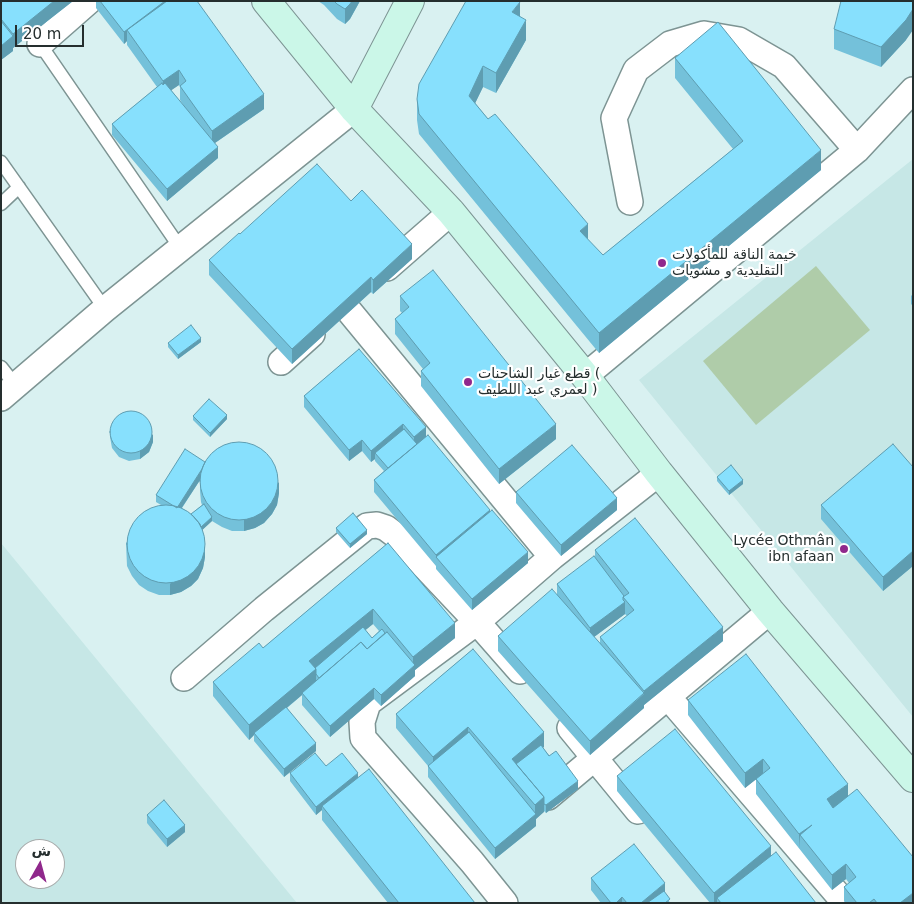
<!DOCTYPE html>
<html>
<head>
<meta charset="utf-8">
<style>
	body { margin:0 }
	#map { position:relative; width:914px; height:904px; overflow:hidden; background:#d9f1f1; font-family:"DejaVu Sans","Noto Naskh Arabic",sans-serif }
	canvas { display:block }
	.frame { position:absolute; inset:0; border:2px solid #252e2e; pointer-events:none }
	.north { position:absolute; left:15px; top:839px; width:50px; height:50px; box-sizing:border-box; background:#fff; border:1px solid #a8abab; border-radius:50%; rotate:7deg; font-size:14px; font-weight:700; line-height:20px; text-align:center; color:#252e2e }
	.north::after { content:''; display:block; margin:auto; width:18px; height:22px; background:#90288c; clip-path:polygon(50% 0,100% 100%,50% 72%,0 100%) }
	.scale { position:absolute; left:15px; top:25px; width:69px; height:22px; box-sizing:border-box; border:2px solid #252e2e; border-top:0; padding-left:6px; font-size:15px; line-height:18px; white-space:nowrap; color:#252e2e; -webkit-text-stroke:4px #fff; paint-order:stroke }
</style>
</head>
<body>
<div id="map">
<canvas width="914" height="904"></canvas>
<div class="frame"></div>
<div class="north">ش</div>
<div class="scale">20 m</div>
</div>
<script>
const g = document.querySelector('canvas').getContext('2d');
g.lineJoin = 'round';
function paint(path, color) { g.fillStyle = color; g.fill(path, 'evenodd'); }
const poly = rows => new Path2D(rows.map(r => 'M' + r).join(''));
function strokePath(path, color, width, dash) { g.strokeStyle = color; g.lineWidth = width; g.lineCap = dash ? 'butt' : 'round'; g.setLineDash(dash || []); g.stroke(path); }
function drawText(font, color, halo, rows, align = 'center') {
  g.font = font + ' "DejaVu Sans","Noto Naskh Arabic",sans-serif'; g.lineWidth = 4.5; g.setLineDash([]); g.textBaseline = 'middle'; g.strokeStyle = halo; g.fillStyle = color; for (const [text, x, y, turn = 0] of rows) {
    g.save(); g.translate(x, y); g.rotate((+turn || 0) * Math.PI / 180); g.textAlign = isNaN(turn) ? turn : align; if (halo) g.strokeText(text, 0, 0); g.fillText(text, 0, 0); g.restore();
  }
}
paint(poly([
	[913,159,913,717,639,380],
	[1,543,297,903,1,903],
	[25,849,55,849,55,879,25,879]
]), '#c6e7e6');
paint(poly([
	[816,266,870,330,756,425,703,361]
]), '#afcca9');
const lane = poly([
	[40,44,181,249],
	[1,162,105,309],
	[1,204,19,187],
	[1,367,16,386]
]);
const street = poly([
	[40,44,89,1],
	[630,202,614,118,636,70,670,44,704,34,739,40,784,66,857,150],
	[387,268,451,212],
	[345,306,552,557,659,473],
	[281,362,312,334],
	[585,376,857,150,913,90],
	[1,398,105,309,354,109],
	[184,678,264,609,367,526,377,525,386,528,394,534,477,622,520,671],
	[668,697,845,903],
	[570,728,638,811],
	[548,797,770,611],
	[505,903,472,862,363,738,362,722,368,703,477,622,552,557]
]);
const secondary = poly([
	[266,1,354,109,451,212,585,376,659,473,770,611,913,778],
	[354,109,410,1]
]);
strokePath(lane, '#7d9493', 15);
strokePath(street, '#7d9493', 28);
strokePath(secondary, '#7d9493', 30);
strokePath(lane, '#fff', 12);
strokePath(street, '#fff', 25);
strokePath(secondary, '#cbf7e8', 28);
paint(poly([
	[1,1,73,1,13,48,13,51,1,60],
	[96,1,197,1,264,109,215,143,218,158,167,201,112,135,112,124,157,87,127,45,127,41,124,44,96,8],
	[179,85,180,87,180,100,184,106,171,90],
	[318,1,360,1,350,19,345,24,337,19,324,5],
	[520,16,526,40,496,93,483,87,475,103,588,240,603,255,733,149,675,78,675,58,821,170,599,353,419,134,417,120,417,99],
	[834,29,906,40,881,67,834,49],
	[351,201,412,259,373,294,371,292,292,364,209,275,209,260,240,234],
	[913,294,913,306,911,304,911,296],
	[400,296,556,439,499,484,421,386,421,371,423,369,395,334,395,319,402,313,400,311],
	[201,342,178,359,168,347,168,343],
	[359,349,426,437,490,511,528,563,472,610,436,569,436,566,374,492,374,480,384,471,375,461,375,459,371,462,362,451,349,461,304,407,304,396],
	[193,416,227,419,210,437,193,420],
	[110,429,153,442,149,452,140,459,129,461,119,457,112,448,110,437],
	[205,462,279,493,277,505,272,514,264,523,255,528,244,531,232,531,222,527,212,521,202,530,205,557,203,568,198,579,191,586,181,592,170,595,159,595,148,591,139,585,132,576,127,566,126,543,161,505,156,502,156,495],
	[200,480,200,491,201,502,202,505,191,514,182,508],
	[913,467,913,566,883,591,821,519,821,505],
	[717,477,743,484,729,495,717,481],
	[516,492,617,510,561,556,516,503],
	[336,528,367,534,350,548,336,532],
	[388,543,455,638,415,670,415,676,381,706,374,699,330,737,302,705,302,695,287,708,316,751,284,777,254,741,254,735,249,740,213,696,213,682,263,648],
	[373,624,379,631,372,638,365,630],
	[595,550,723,641,644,705,644,708,590,755,498,651,498,636,557,594,557,584,595,557],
	[625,614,627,616,600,637,600,644,594,637],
	[473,649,543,748,578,789,546,813,544,811,536,819,536,826,495,859,428,777,428,766,396,728,396,714],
	[688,700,848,796,913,903,845,903,844,901,844,887,849,883,846,879,832,890,756,794,756,779,745,788,688,715],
	[326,766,358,778,475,903,388,903,322,820,322,810,316,815,290,781,290,773],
	[617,776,771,856,816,903,710,903,617,791],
	[147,815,185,832,167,847,147,823],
	[591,878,665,893,670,903,601,903,591,890]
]), '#74c1da');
paint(poly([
	[54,1,73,1,13,48,13,51,1,60,1,46,13,36,13,34],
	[165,1,180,1,127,30,127,41,124,44,124,32],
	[352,1,360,1,350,19,345,24,345,9],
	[520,2,520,22,512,12],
	[913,9,913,30,906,40,881,67,881,47],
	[526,20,526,40,496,93,496,73],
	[483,66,483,87,469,116,469,96],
	[179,70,179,85,163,96,163,81],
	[264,94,264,109,212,145,212,131],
	[218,147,218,158,167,201,167,189],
	[821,150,821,170,599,353,599,333],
	[588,224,588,244,580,231],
	[412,244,412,259,373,294,373,280],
	[371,277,371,292,292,364,292,349],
	[201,338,201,342,178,359,178,355],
	[227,415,227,419,210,437,210,433],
	[403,424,403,436,375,453,375,459,371,462,371,451],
	[556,424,556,439,499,484,499,469],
	[426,427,426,438,414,448,414,437],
	[153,434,153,442,149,452,140,459,140,451],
	[362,440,362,451,349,461,349,450],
	[206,463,206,471,177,515,177,508],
	[743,480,743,484,729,495,729,491],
	[279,482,279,493,277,505,272,514,264,523,255,528,244,531,244,520],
	[617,498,617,510,561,556,561,545],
	[490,510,490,521,436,557,436,566,436,555],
	[212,517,212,521,198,534,198,530],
	[367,530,367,534,350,548,350,544],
	[205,546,205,557,203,568,198,579,191,586,181,592,170,595,170,584],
	[913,551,913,566,883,591,883,577],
	[528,552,528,563,472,610,472,599],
	[625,602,625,614,590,640,590,628],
	[373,609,373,624,316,671,316,684,302,693,302,695,255,734,254,733,254,735,249,740,249,725,309,661],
	[455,623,455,638,415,670,415,676,381,706,381,695,413,667,413,657],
	[723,627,723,641,644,705,644,708,590,755,590,741,644,694,644,691],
	[374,688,374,699,330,737,330,726],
	[468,727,468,742,433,772,433,757],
	[544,732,544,747,518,769,512,759],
	[316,743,316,751,284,777,284,769],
	[763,759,763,774,745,788,745,773],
	[358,773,358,781,322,806,322,810,316,815,316,807],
	[578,781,578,789,546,813,546,805],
	[848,784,848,798,827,814,827,799],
	[544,797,544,812,536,819,536,826,495,859,495,848,535,815,535,805],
	[185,825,185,832,167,847,167,839],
	[812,825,800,835,799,849,799,834],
	[771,846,771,861,717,898,717,903,714,903,714,893],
	[846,864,846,879,832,890,832,875],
	[665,883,665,894,655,903,641,903],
	[913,893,913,903,900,903],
	[622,897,622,903,616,903]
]), '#5e9db1');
const building = poly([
	[1,1,54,1,13,34,1,19,1,1],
	[100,1,165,1,124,32,100,1],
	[167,1,197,1,264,94,212,131,180,86,186,81,179,70,163,81,127,30,167,1],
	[334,1,352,1,350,4,345,9,337,4,334,1],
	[466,1,518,1,520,2,512,12,526,20,496,73,483,66,469,96,488,119,495,114,588,224,580,231,603,255,743,141,675,58,718,22,821,150,599,333,419,114,417,99,419,84,466,1],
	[841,1,913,1,913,9,906,20,881,47,834,29,841,1],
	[1,21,13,36,1,46,1,21],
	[162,83,163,85,165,83,218,147,167,189,112,124,162,83],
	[317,164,351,201,362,190,412,244,373,280,371,277,292,349,209,260,239,233,240,234,317,164],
	[433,270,556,424,499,469,421,371,430,363,395,319,409,307,400,296,433,270],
	[191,325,201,338,178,355,168,343,191,325],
	[359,349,426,427,414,437,403,424,371,451,362,440,349,450,304,396,359,349],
	[209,399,227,415,210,433,193,416,209,399],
	'110 432a21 21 0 1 1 42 0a21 21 0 1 1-42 0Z',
	[404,429,417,444,388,468,375,453,404,429],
	[428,435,490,510,436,555,374,480,428,435],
	'200 481a39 39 0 1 1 78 0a39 39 0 1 1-78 0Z',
	[893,444,913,467,913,551,883,577,821,505,893,444],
	[572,445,617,498,561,545,516,492,572,445],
	[185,449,205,462,202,469,177,508,156,495,185,449],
	[731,465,743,480,729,491,717,477,731,465],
	[204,504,212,517,201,527,200,524,191,514,204,504],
	'127 544a39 39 0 1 1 78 0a39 39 0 1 1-78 0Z',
	[492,510,528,552,472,599,436,557,492,510],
	[353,513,367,530,350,544,336,528,353,513],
	[635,518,723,627,644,691,600,637,634,610,623,597,629,593,595,550,635,518],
	[388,543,455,623,413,657,373,609,309,661,316,669,249,725,213,682,259,643,263,648,388,543],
	[594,556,624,596,623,597,623,600,625,602,590,628,557,584,594,556],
	[552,589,644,693,590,741,498,636,552,589],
	[363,627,372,638,382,629,385,633,367,649,361,642,319,678,316,674,316,669,315,668,363,627],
	[387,632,415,665,381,695,374,688,330,726,302,693,361,642,367,649,387,632],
	[473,649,544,732,512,759,544,797,535,805,468,727,433,757,396,714,473,649],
	[746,654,848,784,827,799,833,808,857,789,913,857,913,893,900,903,877,903,874,899,869,903,857,903,844,887,856,877,846,864,832,875,800,835,812,825,799,834,756,779,770,768,763,759,745,773,688,700,746,654],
	[286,707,316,743,284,769,254,733,286,707],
	[675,729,771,846,714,893,617,776,675,729],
	[469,732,536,814,495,848,428,766,469,732],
	[541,745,549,756,556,751,578,781,546,805,544,804,544,797,516,764,541,745],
	[315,753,326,766,342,753,358,773,316,807,290,773,315,753],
	[369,769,475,903,399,903,322,806,369,769],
	[164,800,185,825,167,839,147,815,164,800],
	[634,844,665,883,641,903,627,903,622,897,616,903,611,903,591,878,634,844],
	[776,852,816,903,721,903,717,898,776,852],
	[664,891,670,899,665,903,647,903,664,891]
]);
paint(building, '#87e0fd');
strokePath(building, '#5e9db1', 1);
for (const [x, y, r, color] of [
	[662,263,5,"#90288c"],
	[468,382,5,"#90288c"],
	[844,549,5,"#90288c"]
]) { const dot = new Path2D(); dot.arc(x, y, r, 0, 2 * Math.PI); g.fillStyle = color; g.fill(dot); strokePath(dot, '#fff', 2); }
drawText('14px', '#252e2e', '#fff', [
	["خيمة الناقة للمأكولات",672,255],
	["التقليدية و مشويات",672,271],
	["قطع غيار الشاحنات (",478,374],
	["لعمري عبد اللطيف )",478,390],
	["Lycée Othmân",834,541,"right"],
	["ibn afaan",834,557,"right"]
], 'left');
</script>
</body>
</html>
